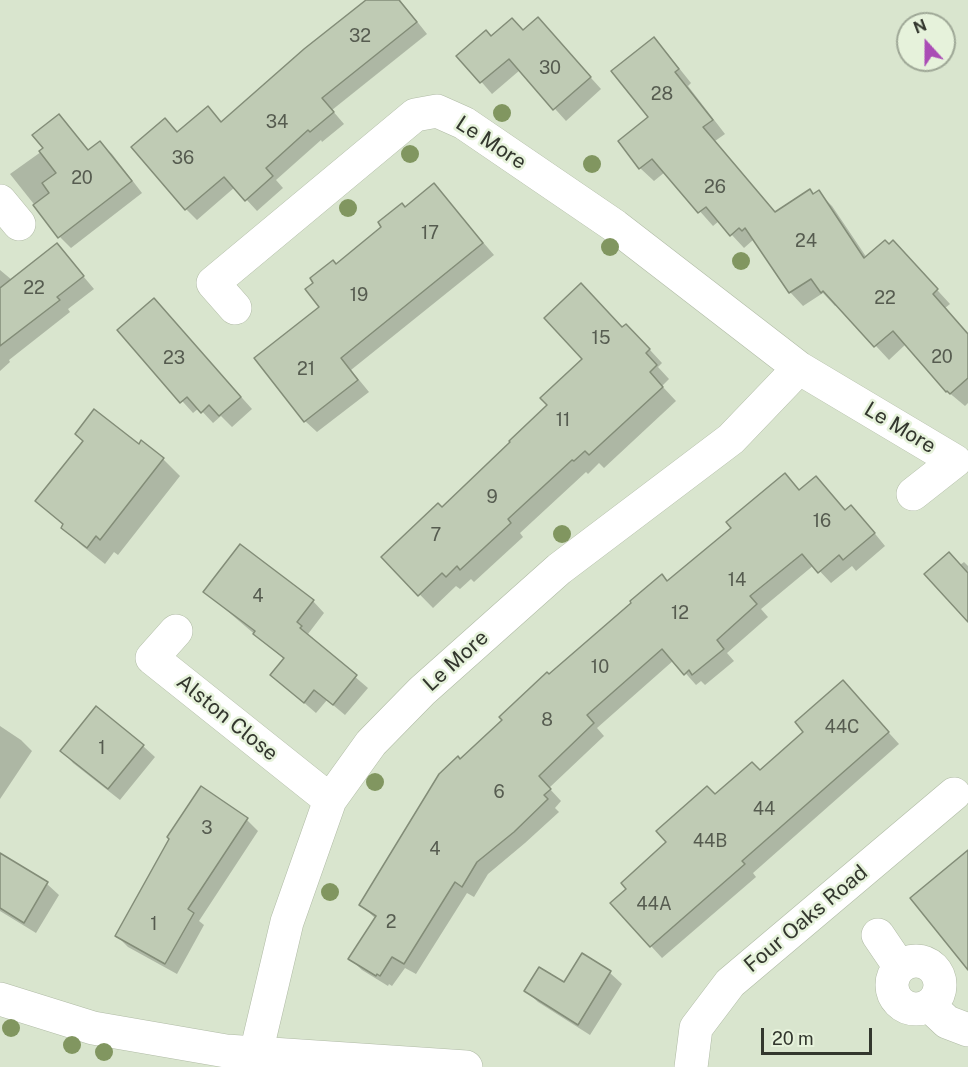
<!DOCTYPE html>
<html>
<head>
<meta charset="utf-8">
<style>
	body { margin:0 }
	#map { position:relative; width:968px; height:1067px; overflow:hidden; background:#d9e5ce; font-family:"Public Sans",sans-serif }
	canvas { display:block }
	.north { position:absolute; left:896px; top:12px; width:60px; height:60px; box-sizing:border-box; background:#e6f2db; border:2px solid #9ea796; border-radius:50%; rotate:339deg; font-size:16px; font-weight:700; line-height:24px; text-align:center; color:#33372e }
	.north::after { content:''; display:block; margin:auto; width:21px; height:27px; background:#aa4cb5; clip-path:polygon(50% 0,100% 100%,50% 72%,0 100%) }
	.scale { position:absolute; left:761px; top:1028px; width:111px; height:27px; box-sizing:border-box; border:3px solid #33372e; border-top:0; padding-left:8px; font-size:18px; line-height:21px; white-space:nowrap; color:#33372e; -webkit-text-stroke:4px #e6f2db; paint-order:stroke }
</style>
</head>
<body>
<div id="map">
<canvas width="968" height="1067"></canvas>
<div class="north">N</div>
<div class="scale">20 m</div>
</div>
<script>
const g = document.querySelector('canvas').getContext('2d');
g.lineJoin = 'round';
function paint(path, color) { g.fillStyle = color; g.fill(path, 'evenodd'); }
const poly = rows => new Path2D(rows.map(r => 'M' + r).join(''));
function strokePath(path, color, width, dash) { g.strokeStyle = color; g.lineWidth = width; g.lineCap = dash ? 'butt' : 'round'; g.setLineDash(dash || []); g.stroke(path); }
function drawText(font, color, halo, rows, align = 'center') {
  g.font = font + ' "Public Sans",sans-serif'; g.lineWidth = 5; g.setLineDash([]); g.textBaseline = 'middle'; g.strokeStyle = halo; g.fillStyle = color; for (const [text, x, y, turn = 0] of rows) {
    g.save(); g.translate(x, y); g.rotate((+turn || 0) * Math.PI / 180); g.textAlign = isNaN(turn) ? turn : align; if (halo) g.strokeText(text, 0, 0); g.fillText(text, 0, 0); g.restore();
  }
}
paint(poly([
	[368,0,400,0,427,34,332,110,344,124,322,142,321,140,276,180,283,188,257,211,235,187,197,220,186,209,178,133,208,108,222,123],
	[538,19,601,89,566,121,520,70,492,94,459,56,491,37,523,31],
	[653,39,667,53,691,83,688,86,725,134,715,141,776,213,818,192,832,206,867,258,906,256,950,304,945,308,968,335,968,403,965,406,947,391,906,344,889,360,837,304,835,306,823,293,803,306,790,292,753,240,744,248,719,221,713,226,665,172,654,181,640,168,650,117],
	[59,116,89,151,100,143,112,154,142,193,71,248,60,237,10,174,45,149],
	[434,185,494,255,351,370,369,392,317,432,305,421,321,307,336,266],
	[57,245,94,289,68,309,70,312,9,360,10,362,0,371,0,270,12,280],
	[165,312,252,409,232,427,221,416,213,423,199,408,193,413,119,331],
	[623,329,640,339,662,363,658,367,669,379,662,386,676,401,604,468,599,463,588,474,586,472,520,533,523,537,474,582,471,579,460,589,456,586,433,608,383,557,442,509,549,405],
	[85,442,139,446,142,443,163,459,180,476,118,555,114,552,105,564,80,544,63,527,64,526,37,501],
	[785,475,800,491,863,519,885,546,856,571,852,566,831,583,814,565,761,609,768,617,727,653,734,661,705,685,701,681,696,685,674,660,597,728,604,736,549,788,561,801,555,808,559,812,525,843,488,874,474,897,467,893,416,974,405,968,392,986,389,984,388,986,362,970,350,959,376,919,361,905,460,761,549,676,733,528],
	[964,562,968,566,968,620,960,565],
	[205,592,313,601,324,613,308,634,313,638,312,640,368,688,345,715,327,700,316,713,272,675,285,660],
	[843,682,899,744,753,873,756,877,662,958,651,946,628,889,715,796,760,772,806,732],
	[0,726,21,740,32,751,0,799],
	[143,746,155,757,120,800,73,763,62,751],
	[247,820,258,831,199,921,204,925,177,974,128,947,117,936],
	[0,855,47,884,59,895,36,933,0,911],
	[582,955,610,973,622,984,590,1035,538,1002,526,991,564,984]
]), '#0003');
const building = poly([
	[366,0,399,0,417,22,322,98,334,112,310,132,308,130,266,168,273,176,245,201,224,177,185,210,131,147,165,118,177,132,208,106,221,122,304,49,366,0],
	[538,17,591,77,553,110,509,59,480,83,456,56,486,30,491,36,512,18,523,30,538,17],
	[654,37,679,69,675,72,713,120,703,127,775,212,810,189,813,194,819,190,864,258,885,240,889,244,893,240,938,289,933,294,968,334,968,378,950,394,947,391,946,392,893,331,874,347,823,291,821,293,811,279,789,293,745,228,742,231,739,228,730,236,706,207,698,213,652,159,639,169,618,141,648,117,611,71,654,37],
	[59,114,88,150,100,141,132,181,58,238,33,205,49,193,42,183,56,173,39,151,43,148,32,135,59,114],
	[434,183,483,243,341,358,358,380,304,422,254,358,319,307,305,289,313,283,310,278,333,260,336,264,381,227,378,222,402,203,405,207,434,183],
	[57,243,84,276,57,297,60,300,0,346,0,288,57,243],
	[581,283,622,327,626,324,650,349,646,353,657,365,650,372,663,387,589,455,585,451,574,461,572,460,508,519,511,523,460,570,457,566,446,577,442,573,418,596,381,557,438,503,442,507,510,442,509,441,547,405,540,398,582,359,544,318,581,283],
	[154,298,241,397,219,416,209,405,201,413,187,397,180,403,117,330,154,298],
	[94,409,139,444,141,440,164,458,100,540,96,536,87,548,61,528,63,524,35,501,83,441,75,434,94,409],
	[785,473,799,490,816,476,845,510,851,505,875,533,843,560,839,555,818,573,802,554,750,596,757,604,717,640,724,649,692,675,689,670,684,675,662,649,587,715,594,723,539,776,551,789,544,795,548,799,514,832,477,862,462,887,455,882,404,964,392,957,380,976,377,974,376,976,348,959,376,916,359,905,439,774,458,756,460,759,502,720,499,717,547,672,549,674,631,603,630,601,662,574,667,581,731,528,726,522,785,473],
	[240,544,314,600,297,622,302,626,300,628,357,675,333,705,314,690,304,703,270,675,284,658,253,634,255,631,203,592,240,544],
	[949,552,968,573,968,622,924,574,949,552],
	[843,680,889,732,742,861,745,864,650,947,610,903,626,889,621,883,666,842,656,831,707,786,715,794,752,762,760,770,803,732,795,722,843,680],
	[96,706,144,745,108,789,60,751,96,706],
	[201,786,248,818,188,909,194,913,165,964,115,936,169,839,167,837,201,786],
	[968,850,968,970,910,898,968,850],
	[0,853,48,882,24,923,0,908,0,853],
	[582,953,611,971,578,1025,524,991,539,967,564,982,582,953]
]);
paint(building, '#bfcbb4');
strokePath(building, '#838d78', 1.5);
const minor = poly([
	[0,201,19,224],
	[235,308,213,283,415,115,437,111,464,123,615,226,799,368,955,461,913,494],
	[176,631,152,658,330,800],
	[878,935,899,966],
	'892 985a24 24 0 1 1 48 0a24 24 0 1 1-48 0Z',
	[930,1006,947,1022,968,1030],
	[256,1053,287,922,330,800,371,743,422,691,559,569,731,439,799,368],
	[691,1067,696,1028,730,983,954,794]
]);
const major = poly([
	[0,999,93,1028,226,1051,466,1067]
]);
strokePath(minor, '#b0bba5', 34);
strokePath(major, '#b0bba5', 34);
strokePath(minor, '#fff', 33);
strokePath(major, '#fff', 33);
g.fillStyle = '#819660';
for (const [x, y] of [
	[502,113],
	[410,154],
	[592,164],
	[348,208],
	[610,247],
	[741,261],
	[562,534],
	[375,782],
	[330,892],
	[11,1028],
	[72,1045],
	[104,1052]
]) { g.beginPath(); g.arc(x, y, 9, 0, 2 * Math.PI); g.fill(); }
drawText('18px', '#565c50', null, [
	["32",360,36],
	["30",550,68],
	["28",662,94],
	["34",277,122],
	["36",183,158],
	["20",82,178],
	["26",715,187],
	["17",430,233],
	["24",806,241],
	["22",34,288],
	["19",359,295],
	["22",885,298],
	["15",601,338],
	["20",942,357],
	["23",174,358],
	["21",306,369],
	["11",563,420],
	["9",492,497],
	["16",822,521],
	["7",436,535],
	["14",737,580],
	["4",258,596],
	["12",680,613],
	["10",600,667],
	["8",547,720],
	["44C",842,727],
	["1",102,748],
	["6",499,792],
	["44",764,809],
	["3",207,828],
	["44B",710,841],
	["4",435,849],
	["44A",654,904],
	["2",391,922],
	["1",154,924]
]);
drawText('21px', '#33372e', '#e6f2db', [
	["Le More",491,143,33],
	["Le More",900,428,31],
	["Le More",456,661,-42],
	["Alston Close",227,718,39],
	["Four Oaks Road",806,919,-40]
]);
</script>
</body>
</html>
